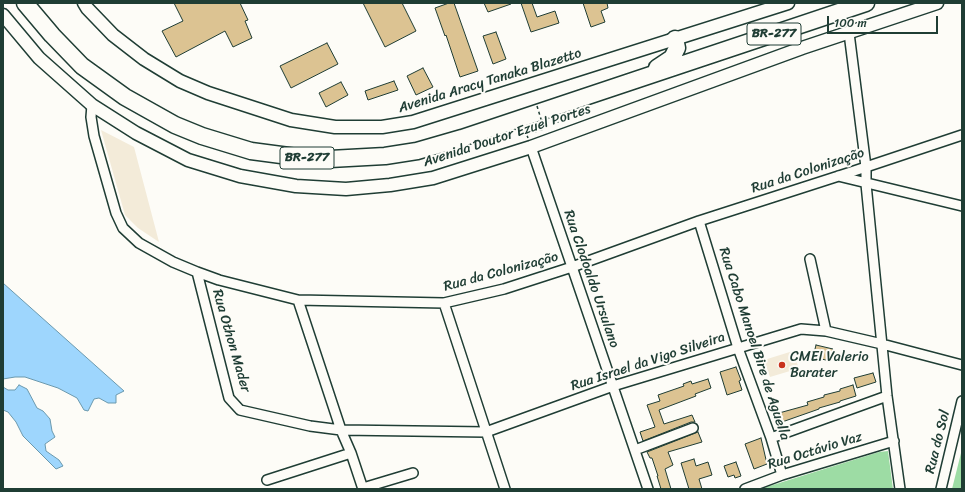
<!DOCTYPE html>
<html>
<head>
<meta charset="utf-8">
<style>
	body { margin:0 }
	#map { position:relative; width:965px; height:492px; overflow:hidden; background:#fdfcf7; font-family:Sriracha,sans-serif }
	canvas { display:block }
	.frame { position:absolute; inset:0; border:4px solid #1f3d34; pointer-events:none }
	.scale { position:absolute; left:827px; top:16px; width:111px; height:18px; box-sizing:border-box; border:2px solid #1f3d34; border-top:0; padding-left:5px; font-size:12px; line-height:14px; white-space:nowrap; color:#1f3d34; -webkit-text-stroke:3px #fdfcf7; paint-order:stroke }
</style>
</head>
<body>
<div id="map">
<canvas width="965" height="492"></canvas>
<div class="frame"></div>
<div class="scale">100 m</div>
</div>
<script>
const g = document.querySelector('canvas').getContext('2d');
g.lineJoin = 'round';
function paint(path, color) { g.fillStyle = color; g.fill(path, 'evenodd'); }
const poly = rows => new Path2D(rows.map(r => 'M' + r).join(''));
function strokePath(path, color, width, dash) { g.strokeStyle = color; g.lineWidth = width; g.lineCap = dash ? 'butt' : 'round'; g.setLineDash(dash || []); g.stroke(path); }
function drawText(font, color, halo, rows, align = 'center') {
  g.font = font + ' Sriracha,sans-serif'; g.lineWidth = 4; g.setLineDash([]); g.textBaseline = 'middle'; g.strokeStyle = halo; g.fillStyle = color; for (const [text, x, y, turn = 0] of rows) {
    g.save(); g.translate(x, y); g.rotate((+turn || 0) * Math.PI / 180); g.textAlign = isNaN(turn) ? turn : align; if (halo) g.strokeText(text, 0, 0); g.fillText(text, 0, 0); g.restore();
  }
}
paint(poly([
	[101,130,134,147,159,242,138,228,125,215],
	[793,351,801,375,793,378,790,371,770,377,764,360]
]), '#f3ebd9');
paint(poly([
	[962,449,962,489,952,489],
	[888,451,893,489,760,489,879,452]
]), '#9ddca4');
const water = poly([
	[3,283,124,391,116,395,116,403,108,403,99,398,94,399,88,411,84,410,77,398,58,388,25,377,15,377,3,379,3,283],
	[19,385,27,389,37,408,43,411,50,419,52,431,55,437,45,444,46,451,59,460,63,466,56,469,23,436,16,422,8,412,3,410,3,387,8,390,15,390,19,385]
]);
paint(water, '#9ed6fd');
strokePath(water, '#6b99ad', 1);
const building = poly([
	[174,3,240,3,248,20,245,21,252,38,233,47,225,31,176,57,162,31,183,21,174,3],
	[363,3,402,3,416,31,385,47,363,3],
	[449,3,454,3,478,71,460,77,446,35,445,36,435,8,449,3],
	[484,3,511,3,511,4,488,12,484,3],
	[521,3,532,3,537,17,555,11,559,23,531,32,521,3],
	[583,3,607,3,608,8,601,11,605,22,591,27,583,3],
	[496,32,506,59,493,64,483,36,496,32],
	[327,43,338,64,291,88,280,66,327,43],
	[423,68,433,87,416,95,407,76,423,68],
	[394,81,398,90,368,100,365,91,394,81],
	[341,82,348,95,326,107,319,93,341,82],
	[816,345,833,349,830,361,813,357,816,345],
	[736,367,741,380,739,381,742,390,727,395,720,372,736,367],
	[873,373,876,382,857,388,854,378,873,373],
	[708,379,711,388,695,394,696,396,659,410,664,424,692,415,695,422,691,422,643,441,640,432,655,427,647,405,660,401,658,395,684,386,683,384,691,381,692,384,708,379],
	[853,385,856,396,840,401,840,402,819,408,819,409,782,422,779,413,808,405,807,402,824,397,824,395,840,391,840,389,853,385],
	[698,432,702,442,668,452,673,465,665,469,671,489,661,489,657,476,658,476,652,458,650,458,647,452,698,432],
	[761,438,767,464,754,469,745,444,761,438],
	[694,459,696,466,708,462,712,475,699,479,702,489,689,489,681,463,694,459],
	[736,462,741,476,735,478,734,475,728,477,724,466,736,462]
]);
paint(building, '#dcc392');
strokePath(building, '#1f3d34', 1);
const street = poly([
	[849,33,866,167,866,184,887,396,900,489],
	[92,105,91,117,94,136,116,213,123,228,139,243,173,262,197,272,219,280,298,300,444,303,504,289,572,267,699,221,848,173,962,135],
	[531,147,648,489],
	[838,176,962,206],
	[699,221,738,348,771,438,782,475],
	[810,259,826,331],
	[197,272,229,398,240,410,310,426,341,430,486,432,613,386,801,329,826,331,882,344,962,365],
	[298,300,341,430,351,453,363,489],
	[444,303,505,489],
	[771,438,887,396],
	[635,450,693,428],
	[267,480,351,453],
	[363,488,413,473],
	[745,489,782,475,894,441],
	[941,489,962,401]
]);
const secondary = poly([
	[84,3,87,8,113,35,144,59,180,81,208,93,291,120,335,127,382,127,413,122,788,3],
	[3,15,39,58,92,105,136,133,188,160,240,176,296,186,346,189,390,185,433,178,531,147,802,48,937,3]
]);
const highway = poly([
	[25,3,52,35,82,66,125,97,175,125,202,136,251,151,304,158,330,159,385,156,417,151,462,138,866,3],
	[657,68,672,58,677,48,675,39]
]);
strokePath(street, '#1f3d34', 12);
strokePath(secondary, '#1f3d34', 15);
strokePath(highway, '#1f3d34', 19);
strokePath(poly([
	[528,138,525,130,557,120,558,122,531,130,532,133,544,129]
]), '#1f3d34', 1.5, [3, 3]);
strokePath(street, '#fdfcf7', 9);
strokePath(secondary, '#fdfcf7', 12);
strokePath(highway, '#fdfcf7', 16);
strokePath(poly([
	[537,106,544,129]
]), '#1f3d34', 1.5, [3, 3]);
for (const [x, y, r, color] of [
	[782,365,4,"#c8321e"]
]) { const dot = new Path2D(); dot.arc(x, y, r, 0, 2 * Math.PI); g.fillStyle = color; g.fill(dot); strokePath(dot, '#fdfcf7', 1.5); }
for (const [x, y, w] of [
	[774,34,54],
	[307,158,54]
]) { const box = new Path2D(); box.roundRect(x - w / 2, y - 11, w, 22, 3); g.fillStyle = '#fdfcf7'; g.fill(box); strokePath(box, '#1f3d34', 1); }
drawText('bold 13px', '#1f3d34', null, [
	["BR-277",774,34],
	["BR-277",307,158]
]);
drawText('14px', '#1f3d34', '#fdfcf7', [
	["Avenida Aracy Tanaka Blazetto",490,81,-17],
	["Avenida Doutor Ezuel Portes",507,136,-18],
	["Rua da Colonização",808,171,-18],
	["Rua da Colonização",501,272,-15],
	["Rua Clodoaldo Ursulano",591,279,71],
	["Rua Othon Mader",231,341,74],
	["Rua Cabo Manoel Bire de Aguella",754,344,72],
	["Rua Israel da Vigo Silveira",648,362,-18],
	["Rua do Sol",938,442,-76],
	["Rua Octávio Vaz",815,451,-17]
]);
drawText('14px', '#1f3d34', '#fdfcf7', [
	["CMEI Valerio",790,357],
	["Barater",790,373]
], 'left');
</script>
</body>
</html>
